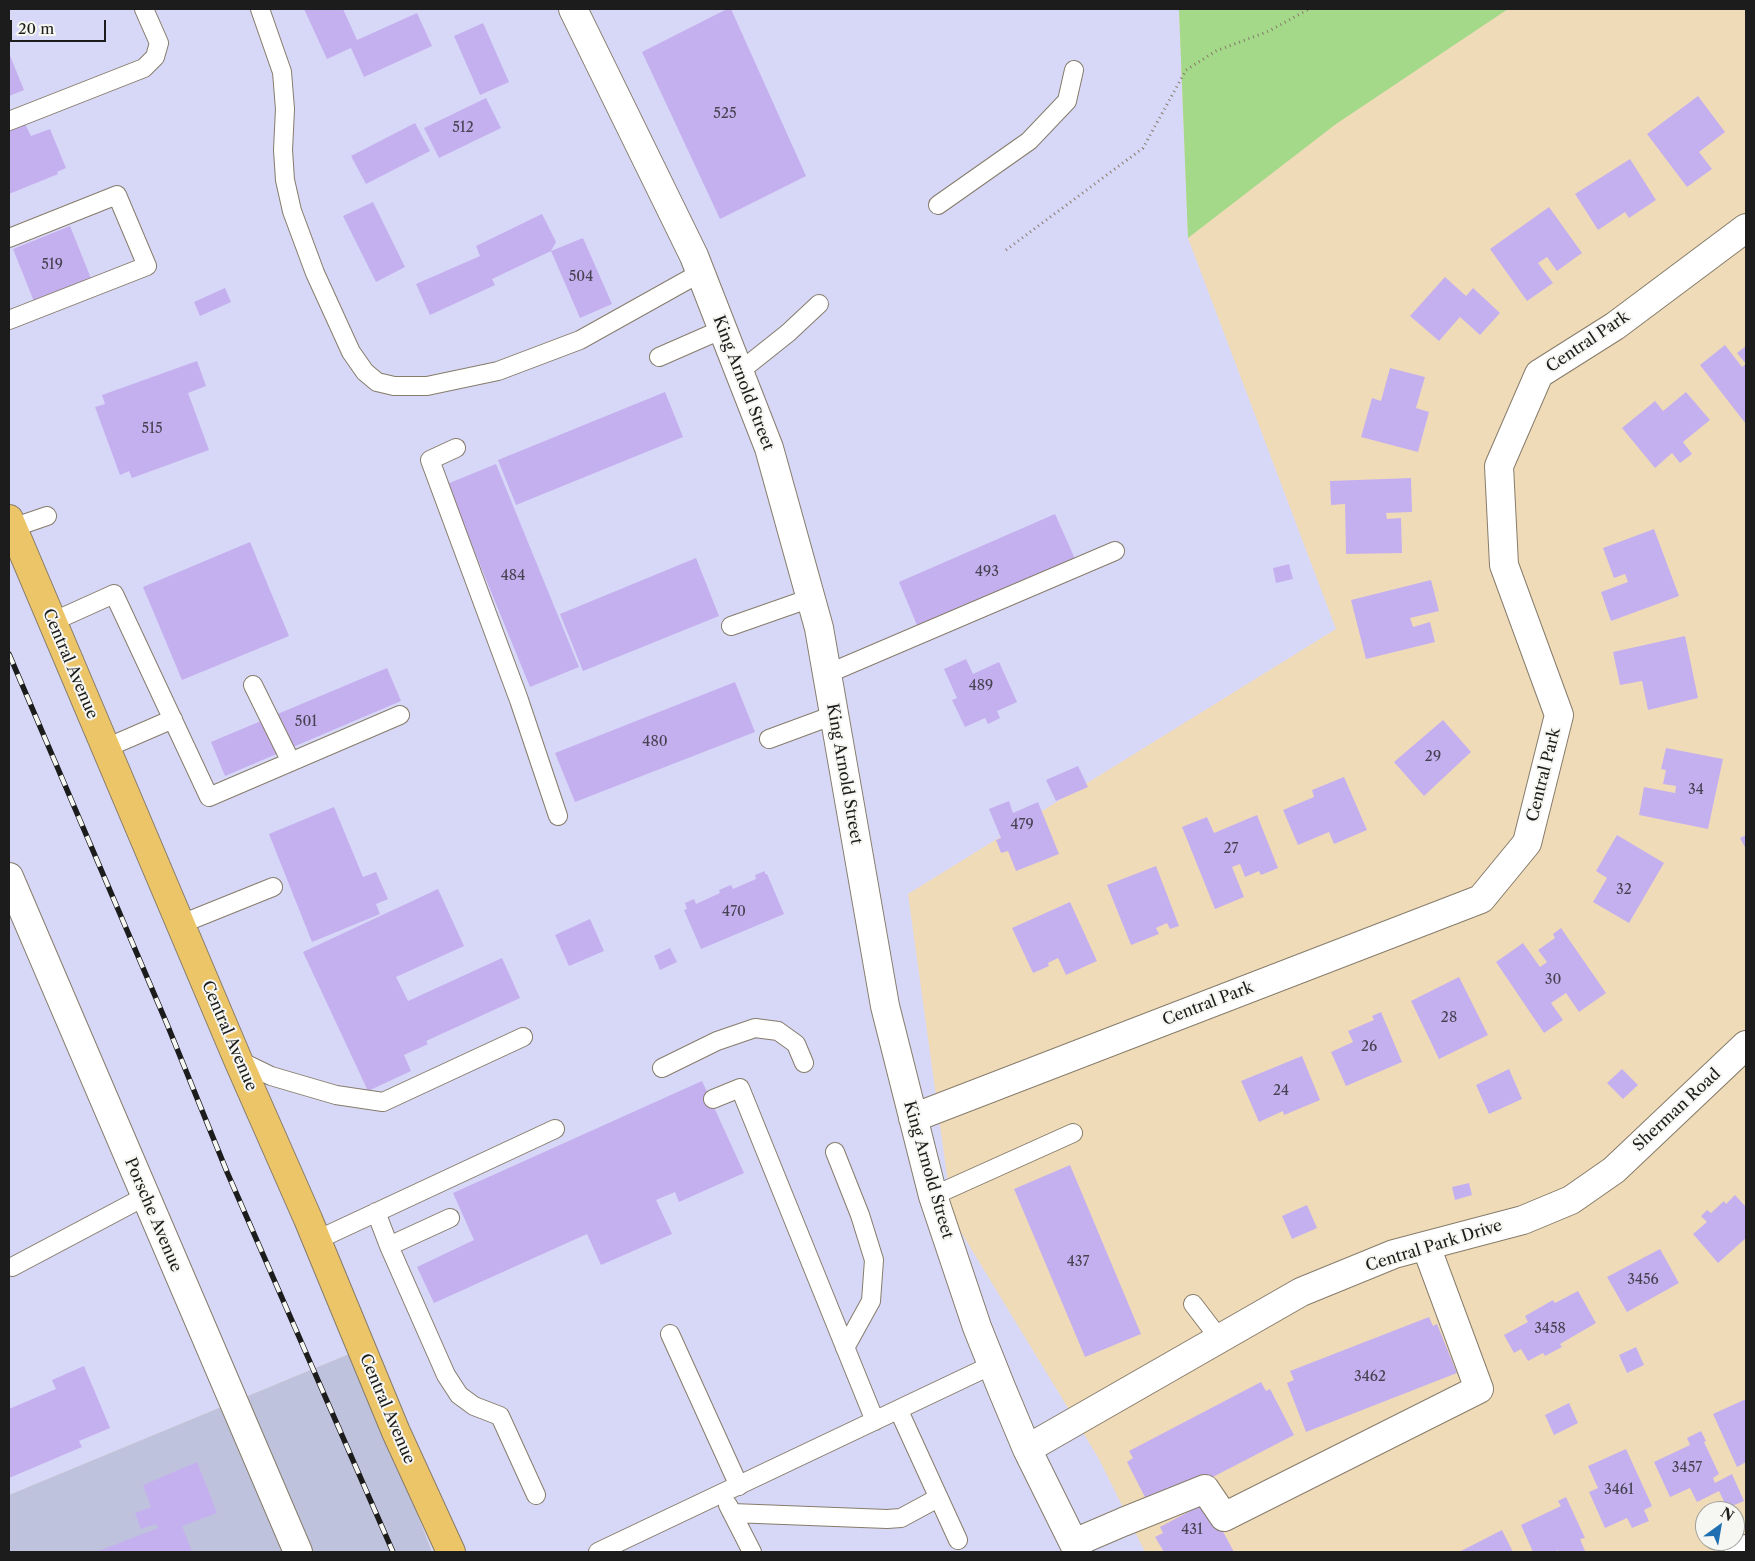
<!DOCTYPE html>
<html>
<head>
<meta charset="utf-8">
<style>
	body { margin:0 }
	#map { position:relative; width:1755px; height:1561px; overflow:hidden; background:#f0dbb9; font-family:"Libre Caslon Text",serif }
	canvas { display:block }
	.frame { position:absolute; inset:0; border:10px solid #1c1c1c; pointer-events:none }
	.north { position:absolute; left:1695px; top:1501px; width:50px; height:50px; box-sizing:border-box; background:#f6f6f2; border:1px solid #9f9f9c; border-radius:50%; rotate:32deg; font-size:14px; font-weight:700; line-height:20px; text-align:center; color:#1c1c1c }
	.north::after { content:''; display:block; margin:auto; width:18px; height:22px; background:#1f6fb2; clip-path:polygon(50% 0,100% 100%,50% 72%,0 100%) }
	.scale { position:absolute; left:10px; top:20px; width:96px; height:22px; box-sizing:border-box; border:2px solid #1c1c1c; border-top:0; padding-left:6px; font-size:15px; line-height:18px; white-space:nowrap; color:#1c1c1c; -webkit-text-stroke:4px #f6f6f2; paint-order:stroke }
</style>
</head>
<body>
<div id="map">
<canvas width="1755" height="1561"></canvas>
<div class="frame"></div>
<div class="north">N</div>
<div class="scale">20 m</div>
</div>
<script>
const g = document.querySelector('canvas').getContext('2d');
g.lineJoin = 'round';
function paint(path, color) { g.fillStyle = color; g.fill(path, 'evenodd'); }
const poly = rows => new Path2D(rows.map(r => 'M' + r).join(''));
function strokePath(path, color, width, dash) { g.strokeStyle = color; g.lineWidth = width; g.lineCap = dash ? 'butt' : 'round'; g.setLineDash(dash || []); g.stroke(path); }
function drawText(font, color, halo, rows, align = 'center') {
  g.font = font + ' "Libre Caslon Text",serif'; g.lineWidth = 4; g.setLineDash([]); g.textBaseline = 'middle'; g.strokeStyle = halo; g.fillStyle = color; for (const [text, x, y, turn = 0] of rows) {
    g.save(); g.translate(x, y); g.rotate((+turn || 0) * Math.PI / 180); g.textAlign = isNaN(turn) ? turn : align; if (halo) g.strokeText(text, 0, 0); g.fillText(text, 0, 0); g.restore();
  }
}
paint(poly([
	[9,9,1179,9,1188,238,1336,629,908,894,953,1219,1099,1459,1145,1552,432,1552,354,1352,9,1495]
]), '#d7d7f8');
paint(poly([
	[354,1352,432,1552,9,1552,9,1495]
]), '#bfc2dd');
paint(poly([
	[1179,9,1508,9,1336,124,1188,238]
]), '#a4d98a');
paint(poly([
	[304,9,343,9,357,40,417,13,432,46,364,77,351,48,327,59],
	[727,9,731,9,806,176,720,219,642,52],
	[483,23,509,82,480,95,454,36],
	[9,53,24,90,9,96],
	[1698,96,1725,132,1699,152,1712,169,1687,187,1647,134],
	[486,98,501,128,439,158,424,128],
	[24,122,31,136,50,129,66,168,57,172,58,174,9,194,9,128],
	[415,123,430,151,366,184,351,156],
	[1630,159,1656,200,1629,218,1625,212,1598,230,1575,194],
	[373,202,405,267,376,282,343,216],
	[1549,207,1582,253,1557,271,1547,257,1538,263,1553,283,1527,301,1490,249],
	[542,214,556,242,551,251,492,279,495,285,430,315,416,284,480,256,476,246],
	[70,226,92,281,35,304,13,249],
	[583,238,612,304,580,318,551,251],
	[1445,277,1466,296,1473,288,1500,313,1480,335,1460,317,1439,341,1410,316],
	[225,288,231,302,200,316,194,302],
	[1725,345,1742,367,1746,364,1737,353,1746,346,1746,424,1700,365],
	[197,361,206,386,188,393,209,450,132,478,129,471,120,475,95,407,105,404,102,395],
	[1390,368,1425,377,1416,408,1429,412,1418,452,1361,437,1372,398,1381,401],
	[665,392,683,437,516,505,498,460],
	[1686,392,1710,420,1683,442,1692,454,1680,463,1672,453,1655,468,1622,428,1655,401,1663,411],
	[496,464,579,667,530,687,447,484],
	[1411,478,1412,512,1386,513,1387,519,1401,518,1402,553,1346,554,1345,504,1331,505,1330,481],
	[1055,514,1076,561,919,630,899,582],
	[1654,529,1679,596,1611,621,1601,592,1628,582,1625,574,1614,578,1603,548],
	[250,542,289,636,182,680,143,587],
	[696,558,719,616,583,671,560,614],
	[1289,564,1293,579,1276,583,1273,568],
	[1431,580,1439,611,1410,618,1413,627,1430,622,1435,642,1366,659,1351,600],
	[1685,636,1698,698,1648,710,1642,681,1620,685,1613,652],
	[966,659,973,674,999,662,1017,702,997,711,1000,718,988,724,985,718,965,727,952,700,957,698,944,669],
	[387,668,401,701,225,776,211,742],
	[735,682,755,732,575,802,555,753],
	[1443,720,1471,752,1424,796,1394,762],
	[1666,748,1723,759,1708,829,1639,815,1644,787,1675,793,1676,786,1663,784,1666,770,1661,769],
	[1078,766,1088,787,1056,801,1046,780],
	[1344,777,1367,830,1334,844,1329,832,1298,845,1283,810,1314,797,1312,790],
	[1009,801,1013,813,1038,802,1059,854,1016,871,1008,851,1001,853,996,840,1001,838,989,809],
	[334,807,363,877,376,872,388,899,376,904,380,914,312,942,269,834],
	[1257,815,1278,868,1261,875,1259,871,1245,877,1240,864,1232,867,1244,897,1215,909,1182,827,1207,817,1214,833],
	[1617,835,1664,863,1629,923,1593,902,1607,878,1596,871],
	[1746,835,1746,849,1740,838],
	[1156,866,1179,926,1170,929,1167,923,1156,928,1159,934,1131,945,1107,885],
	[765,871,765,874,767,874,784,914,701,949,684,910,687,909,685,903,694,899,696,904,720,893,719,890,731,885,733,889,756,879,755,875],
	[438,889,464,946,396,977,408,1001,502,958,520,998,426,1041,428,1044,404,1055,411,1071,368,1091,303,952],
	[1070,902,1097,961,1066,975,1058,958,1048,963,1049,966,1033,973,1012,928],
	[590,919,604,951,569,966,555,935],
	[1561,928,1606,993,1579,1012,1566,993,1551,1003,1563,1020,1544,1033,1496,962,1523,943,1540,967,1547,962,1538,950,1555,938,1553,934],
	[670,948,677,962,660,970,654,956],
	[1459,977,1488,1035,1439,1059,1411,1001],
	[1381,1012,1402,1062,1346,1086,1331,1052,1353,1042,1348,1031,1374,1020,1372,1016],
	[1302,1056,1320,1100,1284,1115,1283,1111,1259,1122,1241,1081],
	[1509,1069,1522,1099,1489,1114,1476,1085],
	[1622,1069,1638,1085,1623,1099,1607,1083],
	[702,1081,744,1173,679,1202,675,1192,656,1200,672,1234,601,1265,587,1234,434,1303,417,1267,474,1240,453,1193],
	[1070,1165,1141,1334,1085,1357,1014,1189],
	[1469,1183,1472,1195,1455,1200,1452,1187],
	[1735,1195,1746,1207,1746,1238,1718,1263,1693,1234,1707,1222,1701,1216,1707,1210,1711,1213,1724,1201,1726,1204],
	[1307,1205,1317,1228,1292,1239,1282,1216],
	[1660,1249,1679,1283,1627,1312,1607,1277],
	[1578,1291,1596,1323,1560,1344,1562,1347,1545,1356,1543,1353,1528,1361,1521,1349,1514,1353,1504,1335,1528,1322,1525,1316,1553,1300,1555,1303],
	[1429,1317,1433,1326,1437,1324,1457,1373,1306,1432,1287,1383,1294,1380,1290,1371],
	[1636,1347,1644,1365,1627,1373,1619,1355],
	[84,1366,110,1428,79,1441,82,1447,9,1478,9,1409,56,1389,52,1380],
	[1261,1382,1266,1391,1270,1389,1294,1435,1151,1509,1127,1462,1133,1458,1129,1451],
	[1746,1399,1746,1462,1737,1467,1713,1414],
	[1569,1403,1578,1423,1554,1435,1545,1415],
	[1701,1431,1706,1441,1704,1442,1719,1474,1713,1478,1715,1483,1732,1474,1744,1501,1727,1508,1719,1491,1697,1502,1690,1488,1670,1497,1654,1462,1690,1445,1687,1438],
	[1626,1449,1652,1506,1644,1510,1649,1521,1632,1528,1627,1518,1605,1528,1589,1492,1598,1488,1588,1466],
	[197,1462,217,1513,182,1526,192,1552,96,1552,158,1528,156,1524,141,1529,135,1513,151,1507,143,1485],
	[1566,1497,1585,1538,1580,1539,1585,1551,1582,1552,1559,1552,1558,1550,1554,1552,1533,1552,1521,1525,1561,1506,1558,1501],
	[1207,1502,1234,1552,1164,1552,1155,1537,1163,1533,1160,1527],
	[1502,1530,1513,1552,1459,1552]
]), '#c5b0ef');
const service = poly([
	[260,9,282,72,285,109,283,150,285,180,292,211,315,273,351,352,365,372,377,382,394,386,427,386,498,371,580,340,700,273],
	[9,121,144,68,155,57,159,43,144,9],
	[938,205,1029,141,1067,101,1074,70],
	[9,238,117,195,147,266,9,320],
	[659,357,723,329],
	[739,372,788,333,819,304],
	[456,448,430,460,519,700,558,816],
	[12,528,47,516],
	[52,622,114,594,209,797,400,715],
	[731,626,811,598],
	[827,674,1115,551],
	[253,685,291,762],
	[769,739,834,715],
	[106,748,173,719],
	[181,924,273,887],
	[238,1060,271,1076,336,1095,383,1102,523,1037],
	[662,1068,717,1041,755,1028,778,1031,796,1044,804,1063],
	[713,1099,740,1088,875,1421],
	[835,1152,860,1215,874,1260,871,1301,845,1348],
	[933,1196,1073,1133],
	[376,1212,389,1246,446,1375,459,1395,474,1406,500,1416,536,1495],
	[317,1240,555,1129],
	[389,1246,450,1218],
	[12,1267,146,1196],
	[1193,1304,1219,1338],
	[670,1334,739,1486],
	[899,1411,958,1540],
	[728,1505,752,1552],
	[732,1513,887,1519,901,1518,938,1498],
	[598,1552,992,1365]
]);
const minor = poly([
	[573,9,694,256,769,448,819,628,885,1006,933,1196,977,1327,1001,1387,1027,1449,1078,1552],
	[913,1118,1481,899,1527,843,1559,715,1504,565,1499,466,1539,374,1615,326,1746,228],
	[1027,1449,1301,1292,1394,1254,1523,1220,1571,1200,1614,1170,1746,1045],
	[1074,1543,1123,1522,1205,1489,1224,1517,1479,1389,1426,1246],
	[1738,1552,1746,1549]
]);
const tertiary = poly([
	[9,877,298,1552]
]);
const primary = poly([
	[9,519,238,1060,308,1219,396,1432,451,1552]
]);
strokePath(service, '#867c6a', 20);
strokePath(minor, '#867c6a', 30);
strokePath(tertiary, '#867c6a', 30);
strokePath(primary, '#867c6a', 30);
strokePath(poly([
	[1006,250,1143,148,1186,70,1216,51,1269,31,1309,9]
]), '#867c6a', 3, [1, 4]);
strokePath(service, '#fff', 18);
strokePath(minor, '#fff', 28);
strokePath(tertiary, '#fff', 28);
strokePath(primary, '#edc569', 28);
const rail = poly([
	[9,654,167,1024,227,1172,393,1552]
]);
strokePath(rail, '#1c1c1c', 5.5);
strokePath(rail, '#f6f6f2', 4, [11]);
drawText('14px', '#464151', null, [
	["525",725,114],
	["512",463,128],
	["519",52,265],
	["504",581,277],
	["515",152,429],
	["493",987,572],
	["484",513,576],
	["489",981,686],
	["501",306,722],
	["480",655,742],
	["29",1433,757],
	["34",1696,790],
	["479",1022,825],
	["27",1231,849],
	["32",1624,890],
	["470",734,912],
	["30",1553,980],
	["28",1449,1018],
	["26",1369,1047],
	["24",1281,1091],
	["437",1078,1262],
	["3456",1643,1280],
	["3458",1550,1329],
	["3462",1370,1377],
	["3457",1687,1468],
	["3461",1619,1490],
	["431",1192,1530]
]);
drawText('16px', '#1c1c1c', '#f6f6f2', [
	["Central Park",1588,342,-34],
	["King Arnold Street",743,383,69],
	["Central Avenue",70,664,67],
	["King Arnold Street",844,774,80],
	["Central Park",1544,775,-76],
	["Central Park",1208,1004,-21],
	["Central Avenue",229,1036,67],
	["Sherman Road",1677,1110,-43],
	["King Arnold Street",928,1170,74],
	["Porsche Avenue",153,1215,67],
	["Central Park Drive",1434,1246,-17],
	["Central Avenue",387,1409,67]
]);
</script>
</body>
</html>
